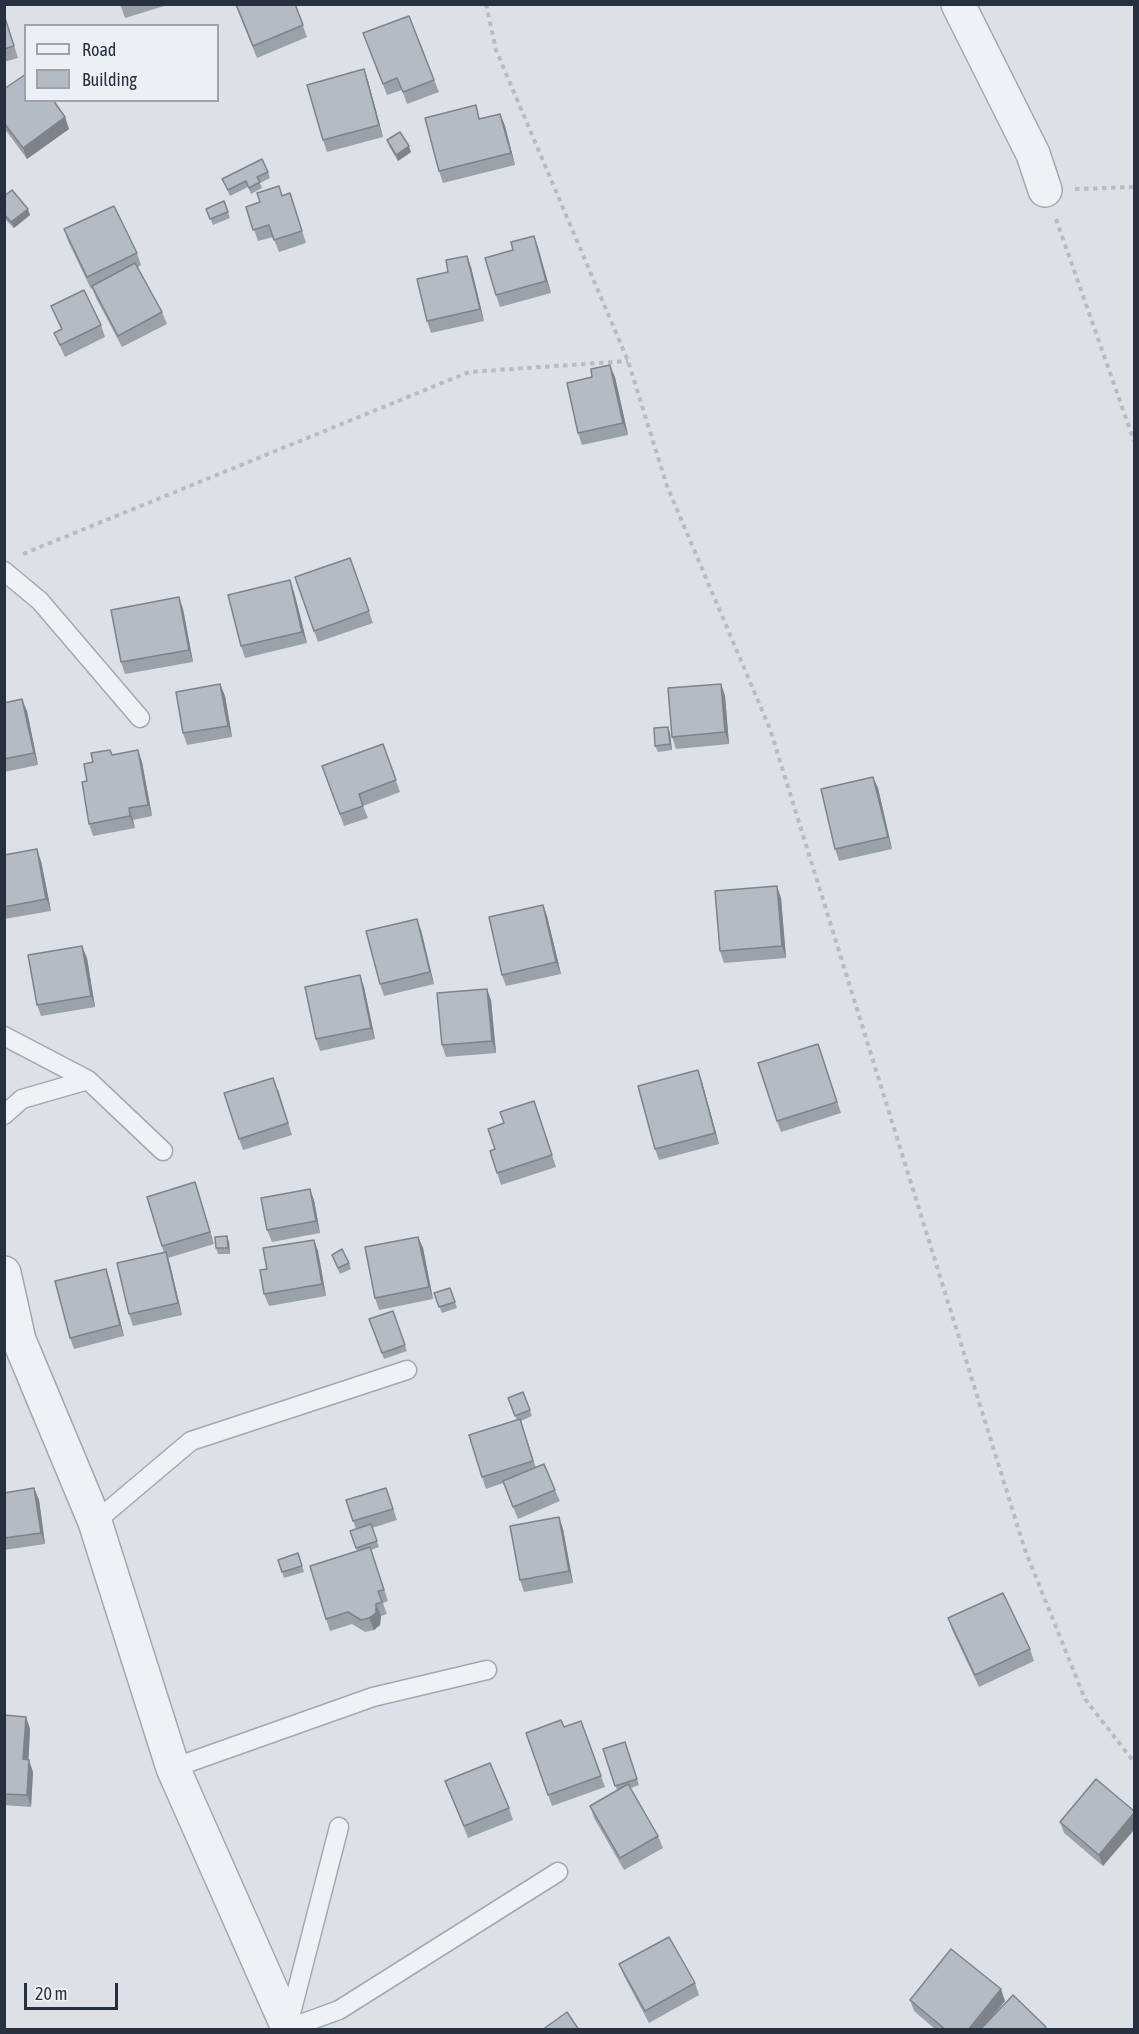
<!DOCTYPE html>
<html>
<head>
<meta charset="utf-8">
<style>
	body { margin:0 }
	#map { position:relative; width:1139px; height:2034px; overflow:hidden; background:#dde1e7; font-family:"Asap Condensed",sans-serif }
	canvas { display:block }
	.frame { position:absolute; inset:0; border:6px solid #26303e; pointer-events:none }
	.legend { position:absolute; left:24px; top:24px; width:195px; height:78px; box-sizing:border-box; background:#ecf0f5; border:2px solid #9da3ac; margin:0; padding:8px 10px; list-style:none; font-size:18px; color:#26303e }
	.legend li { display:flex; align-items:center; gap:12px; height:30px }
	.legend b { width:30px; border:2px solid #9da3ac }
	.scale { position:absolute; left:24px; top:1983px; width:94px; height:27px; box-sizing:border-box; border:3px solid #26303e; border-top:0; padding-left:8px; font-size:18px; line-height:21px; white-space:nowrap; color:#26303e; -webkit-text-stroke:4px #ecf0f5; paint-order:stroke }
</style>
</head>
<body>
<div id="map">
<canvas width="1139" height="2034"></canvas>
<div class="frame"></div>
<ul class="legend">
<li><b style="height:8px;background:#eff2f5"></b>Road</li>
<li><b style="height:16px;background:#b4bbc4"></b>Building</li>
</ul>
<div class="scale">20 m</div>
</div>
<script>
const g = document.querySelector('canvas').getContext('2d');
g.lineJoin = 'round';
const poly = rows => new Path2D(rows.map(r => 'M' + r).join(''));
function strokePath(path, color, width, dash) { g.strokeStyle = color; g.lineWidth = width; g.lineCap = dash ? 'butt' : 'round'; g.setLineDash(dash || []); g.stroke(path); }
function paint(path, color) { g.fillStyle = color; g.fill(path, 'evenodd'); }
const lane = poly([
	[4,571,40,601,140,718],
	[4,1036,88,1080,163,1151],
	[4,1115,22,1099,88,1080],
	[95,1522,191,1441,407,1370],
	[173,1768,373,1697,487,1670],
	[288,2025,339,1827],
	[284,2030,339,2010,558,1872]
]);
const street = poly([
	[958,4,1033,154,1045,190],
	[4,1273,19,1340,95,1522,173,1768,289,2030]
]);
strokePath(lane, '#a2a8b1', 21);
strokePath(street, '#a2a8b1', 36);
strokePath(poly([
	[486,4,496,50,628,361,667,486,770,729,1025,1550,1085,1699,1134,1762],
	[1075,189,1134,187],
	[1056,219,1134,441],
	[23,554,469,372,628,361]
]), '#b7bcc2', 4, [4.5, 4.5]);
strokePath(lane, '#eff2f5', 18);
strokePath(street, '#eff2f5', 33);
paint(poly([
	[120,4,171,4,125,18],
	[235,4,295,4,307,37,257,58],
	[4,13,18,58,4,62],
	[409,16,439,92,407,104,402,90,387,95,363,33],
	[364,69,368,81,383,137,327,152,323,140],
	[4,89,65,117,69,129,27,159,4,128],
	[500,114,505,126,515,165,443,183,439,171,480,119],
	[387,140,411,152,398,161,389,146],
	[268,172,270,178,260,183,262,188,251,194,248,187,230,196,222,179],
	[290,193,306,243,279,252,273,237,258,241,246,207],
	[4,196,30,215,14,228,4,218],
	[224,201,230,218,213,225,206,209],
	[64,229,137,253,141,265,138,267,162,312,167,324,122,347,96,298,92,288,91,289,68,241],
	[534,236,551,293,500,307,496,295,513,250],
	[471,267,484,321,431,333,427,321,448,272],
	[51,306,101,325,105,337,65,357,54,333,61,329],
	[592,377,615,377,628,435,582,445,578,433],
	[350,558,373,623,318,642,314,631],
	[294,592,307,643,245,658,241,646],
	[183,609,193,662,125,674,121,662],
	[220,684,225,696,232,737,187,745,183,733],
	[721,684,725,696,729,744,676,749,672,737],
	[4,703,27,711,38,765,4,772],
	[670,733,672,750,658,752,655,746],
	[383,744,400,792,363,806,368,818,344,826,322,766],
	[138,750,142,762,152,816,133,820,135,828,93,836,89,824,87,781,93,762],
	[873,777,878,788,892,849,839,861,835,849],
	[4,855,41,861,51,911,4,919],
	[781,898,786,958,724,963,720,951],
	[543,905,547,916,561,974,506,986,502,975],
	[421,930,434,984,384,996,380,984],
	[87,958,95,1007,41,1016,37,1005],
	[364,987,375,1039,320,1051,316,1039],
	[491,1000,496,1053,446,1057,442,1045],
	[822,1056,841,1113,781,1132,777,1121],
	[702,1082,719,1144,659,1160,655,1149],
	[278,1089,292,1135,243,1150,239,1139],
	[534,1101,556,1167,501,1185,490,1151,495,1149,504,1123],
	[195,1182,214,1244,168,1258,182,1315,133,1326,129,1314,164,1253,162,1246],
	[314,1200,320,1233,272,1242,267,1230],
	[418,1237,423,1248,433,1299,379,1310,375,1298],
	[314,1240,318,1251,326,1296,269,1306,264,1294,267,1269],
	[229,1242,230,1254,218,1254,216,1248],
	[332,1255,349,1263,351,1269,340,1274],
	[110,1281,124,1336,74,1349,70,1338],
	[434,1293,455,1302,457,1308,442,1313],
	[393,1311,407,1351,384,1359,369,1319],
	[523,1392,532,1416,521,1421,536,1468,555,1490,560,1501,518,1519,503,1483,486,1489,482,1477,517,1420,508,1398],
	[34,1488,39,1500,45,1544,4,1550,4,1493],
	[386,1488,397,1520,372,1528,379,1547,371,1550,388,1601,383,1603,387,1614,381,1616,380,1625,374,1630,365,1632,352,1624,330,1631,326,1619,357,1551,350,1531,356,1529,346,1500],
	[559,1517,563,1529,573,1583,524,1592,520,1580],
	[298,1553,304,1572,284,1578,278,1560],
	[948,1618,1030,1649,1034,1661,979,1687,952,1630],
	[4,1715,26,1717,30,1729,28,1760,33,1772,31,1807,4,1805],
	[581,1721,605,1787,552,1806,526,1733,564,1727],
	[625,1742,639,1785,631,1788,658,1836,663,1848,624,1870,594,1818,590,1806,617,1790,603,1749],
	[445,1781,509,1808,513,1820,468,1838],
	[1134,1811,1103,1866,1064,1833,1060,1822],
	[619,1964,695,1983,699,1995,649,2023,624,1976],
	[910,2000,1005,2001,991,2018,1046,2027,1047,2030,936,2030,914,2011]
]), '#9ba1a9');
paint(poly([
	[364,69,368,81,383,137,379,125],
	[500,114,505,126,515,165,511,153],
	[65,117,69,129,27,159,23,148],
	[409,146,411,152,398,161,396,155],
	[28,209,30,215,14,228,11,222],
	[534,236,538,247,551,293,546,281],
	[467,256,471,267,484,321,480,309],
	[610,365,615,377,628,435,623,423],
	[290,580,294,592,307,643,302,632],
	[179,597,183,609,193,662,189,650],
	[220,684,225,696,232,737,228,726],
	[721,684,725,696,729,744,725,732],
	[22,699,27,711,38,765,34,753],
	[668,727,670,733,672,750,670,744],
	[138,750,142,762,152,816,148,805],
	[873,777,878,788,892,849,888,837],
	[129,808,133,820,135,828,130,816],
	[37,849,41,861,51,911,46,899],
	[777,886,781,898,786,958,782,946],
	[543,905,547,916,561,974,556,962],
	[417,919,421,930,434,984,430,972],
	[82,946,87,958,95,1007,91,996],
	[360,975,364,987,375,1039,371,1028],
	[487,989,491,1000,496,1053,492,1041],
	[698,1070,702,1082,719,1144,715,1133],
	[195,1182,199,1194,214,1244,210,1232],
	[310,1189,314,1200,320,1233,316,1221],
	[227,1236,229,1242,230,1254,228,1248],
	[418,1237,423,1248,433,1299,429,1287],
	[314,1240,318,1251,326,1296,322,1284],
	[166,1252,170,1264,182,1315,178,1303],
	[106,1269,110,1281,124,1336,120,1325],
	[34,1488,39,1500,45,1544,41,1533],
	[559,1517,563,1529,573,1583,569,1571],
	[376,1604,381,1616,380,1625,374,1630,369,1618],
	[26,1717,30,1729,28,1771,23,1759],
	[29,1760,33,1772,31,1807,27,1795],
	[1134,1813,1134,1830,1103,1866,1099,1855],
	[1001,1989,1005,2001,981,2030,968,2030]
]), '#7e8389');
const building = poly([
	[236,4,295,4,303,25,253,46,236,4],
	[4,15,14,46,4,49,4,15],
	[409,16,434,80,403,92,397,78,383,84,363,33,409,16],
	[364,69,379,125,323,140,307,85,364,69],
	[26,74,26,100,53,100,65,117,23,148,4,123,4,89,26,74],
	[476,105,479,119,500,114,511,153,439,171,425,118,476,105],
	[400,132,409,146,396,155,387,140,400,132],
	[262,159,268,172,257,177,260,182,249,188,246,181,228,190,222,179,262,159],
	[279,186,282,196,290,193,302,231,274,240,269,225,253,230,246,207,260,202,257,193,279,186],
	[12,190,28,209,11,222,4,214,4,196,12,190],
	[224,201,228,212,210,219,206,209,224,201],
	[114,206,137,253,87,277,64,229,114,206],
	[534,236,546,281,496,295,485,258,513,250,511,242,534,236],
	[467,256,480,309,427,321,417,279,448,272,446,260,467,256],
	[135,263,162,312,118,336,92,286,135,263],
	[84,290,101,325,60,345,54,333,62,329,51,306,84,290],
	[610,365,623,423,578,433,567,383,592,377,591,369,610,365],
	[350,558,369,611,314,631,295,577,350,558],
	[290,580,302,632,241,646,228,595,290,580],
	[179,597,189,650,121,662,111,610,179,597],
	[220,684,228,726,183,733,176,692,220,684],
	[721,684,725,732,672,737,668,688,721,684],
	[22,699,34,753,4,759,4,703,22,699],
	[668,727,670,744,655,746,654,728,668,727],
	[383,744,396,780,359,794,363,806,340,814,322,766,383,744],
	[110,750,112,755,138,750,148,805,129,808,130,816,89,824,82,782,87,781,84,764,93,762,91,753,110,750],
	[873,777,888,837,835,849,821,789,873,777],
	[37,849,46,899,4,907,4,855,37,849],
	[777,886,782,946,720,951,715,891,777,886],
	[543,905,556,962,502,975,489,917,543,905],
	[417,919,430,972,380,984,366,931,417,919],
	[82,946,91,996,37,1005,28,955,82,946],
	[360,975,371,1028,316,1039,305,987,360,975],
	[487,989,492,1041,442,1045,437,993,487,989],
	[818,1044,837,1102,777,1121,758,1063,818,1044],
	[698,1070,715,1133,655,1149,638,1086,698,1070],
	[273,1078,288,1123,239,1139,224,1093,273,1078],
	[534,1101,552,1155,497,1173,490,1151,495,1149,488,1129,504,1123,500,1112,534,1101],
	[195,1182,210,1232,162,1246,147,1197,195,1182],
	[310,1189,316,1221,267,1230,261,1198,310,1189],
	[227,1236,228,1248,216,1248,215,1237,227,1236],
	[418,1237,429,1287,375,1298,365,1247,418,1237],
	[314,1240,322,1284,264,1294,260,1270,267,1269,263,1248,314,1240],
	[342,1249,349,1263,338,1268,332,1255,342,1249],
	[166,1252,178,1303,129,1314,117,1263,166,1252],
	[106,1269,120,1325,70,1338,55,1281,106,1269],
	[450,1288,455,1302,439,1307,434,1293,450,1288],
	[393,1311,405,1345,382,1353,369,1319,393,1311],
	[523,1392,530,1410,515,1416,508,1398,523,1392],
	[520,1419,533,1461,482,1477,469,1435,520,1419],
	[544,1464,555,1490,513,1507,503,1481,544,1464],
	[34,1488,41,1533,4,1538,4,1493,34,1488],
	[386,1488,393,1509,353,1521,346,1500,386,1488],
	[559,1517,569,1571,520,1580,510,1526,559,1517],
	[371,1524,377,1541,356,1548,350,1531,371,1524],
	[370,1547,384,1590,378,1591,382,1602,376,1604,376,1613,369,1618,361,1620,348,1612,326,1619,310,1566,370,1547],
	[298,1553,302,1566,282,1572,278,1560,298,1553],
	[1003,1593,1030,1649,975,1675,948,1618,1003,1593],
	[4,1715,26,1717,23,1759,29,1760,27,1795,4,1794,4,1715],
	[561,1720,564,1727,581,1721,601,1776,548,1795,526,1733,561,1720],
	[625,1742,637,1779,615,1786,603,1749,625,1742],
	[490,1763,509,1808,464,1826,445,1781,490,1763],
	[1096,1779,1134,1811,1134,1813,1099,1855,1060,1822,1096,1779],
	[628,1784,658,1836,620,1858,590,1806,628,1784],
	[669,1937,695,1983,645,2011,619,1964,669,1937],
	[951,1949,1001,1989,968,2030,946,2030,910,2000,951,1949],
	[1013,1995,1046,2027,1043,2030,980,2030,1013,1995],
	[567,2012,579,2030,542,2030,567,2012]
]);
paint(building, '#b4bbc4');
strokePath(building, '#7e8389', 1.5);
</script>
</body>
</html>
